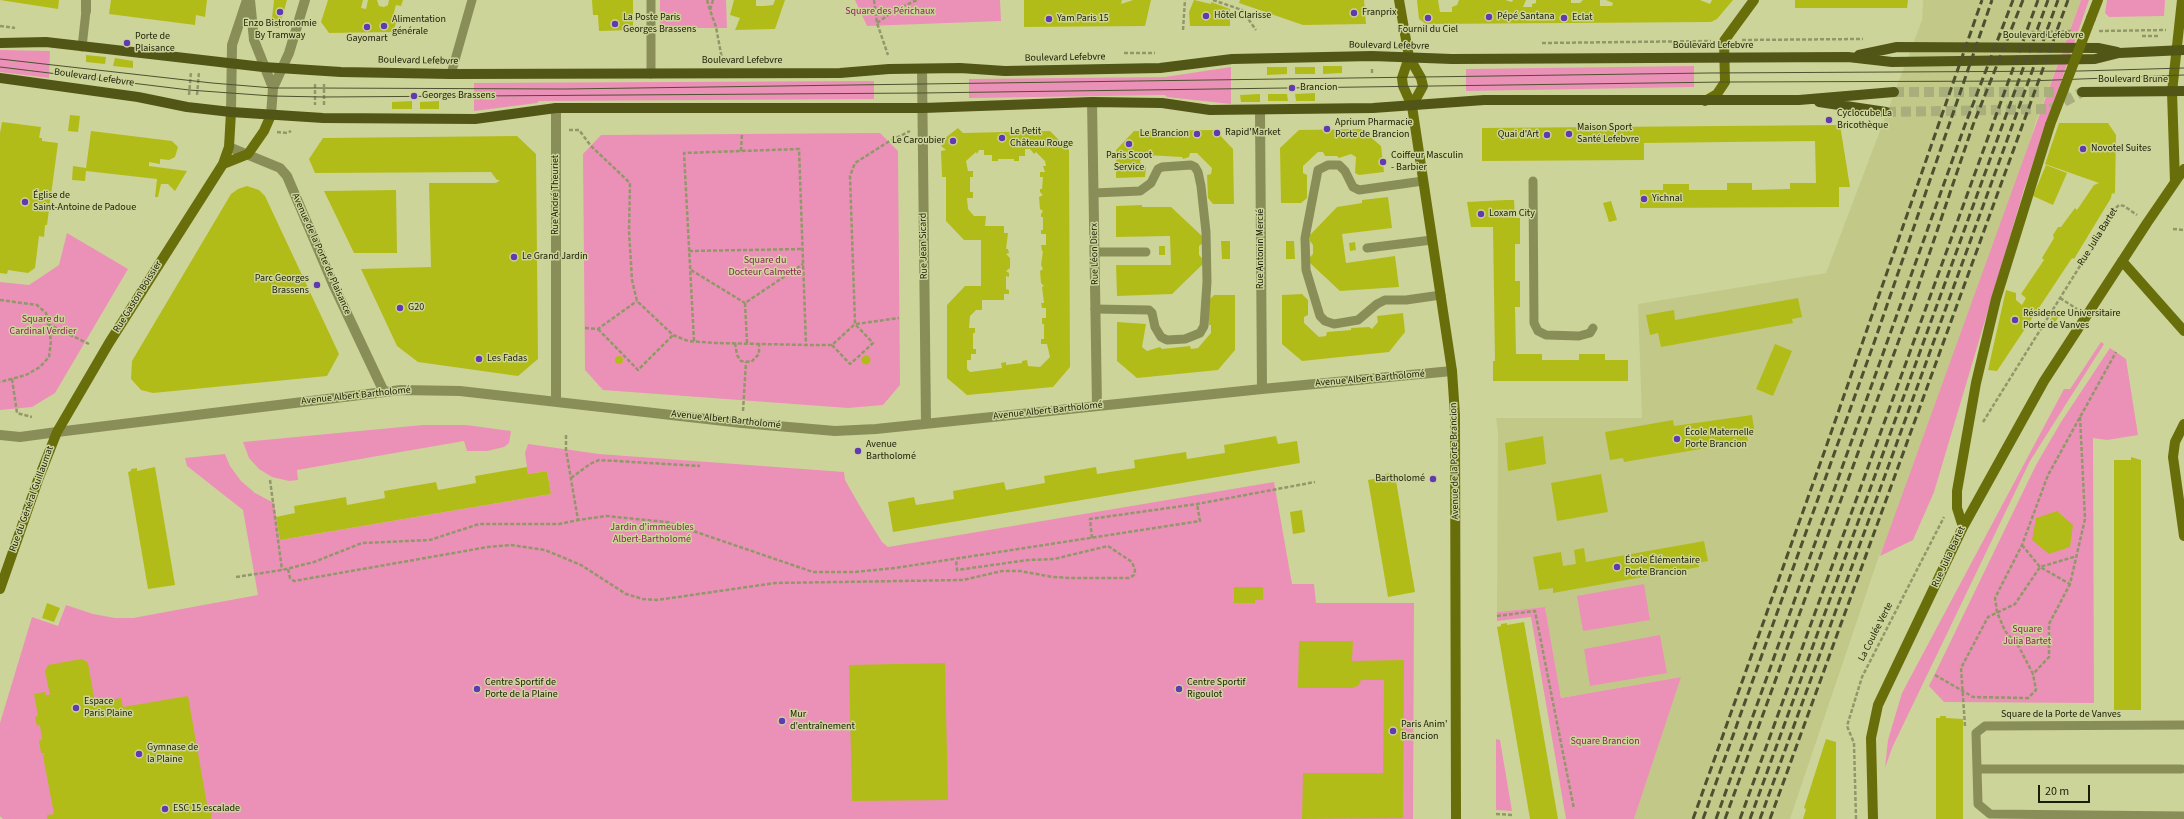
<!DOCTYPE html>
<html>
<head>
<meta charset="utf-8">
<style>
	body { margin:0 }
	#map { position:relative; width:2184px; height:819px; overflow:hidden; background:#cdd49a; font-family:"Source Sans 3",sans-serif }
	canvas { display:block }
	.scale { position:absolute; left:2038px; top:785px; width:52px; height:18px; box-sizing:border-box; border:2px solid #1b1d06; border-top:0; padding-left:5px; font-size:12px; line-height:14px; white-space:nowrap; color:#1b1d06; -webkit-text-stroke:3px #cdd49a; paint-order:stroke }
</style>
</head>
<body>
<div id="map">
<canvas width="2184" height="819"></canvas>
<div class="scale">20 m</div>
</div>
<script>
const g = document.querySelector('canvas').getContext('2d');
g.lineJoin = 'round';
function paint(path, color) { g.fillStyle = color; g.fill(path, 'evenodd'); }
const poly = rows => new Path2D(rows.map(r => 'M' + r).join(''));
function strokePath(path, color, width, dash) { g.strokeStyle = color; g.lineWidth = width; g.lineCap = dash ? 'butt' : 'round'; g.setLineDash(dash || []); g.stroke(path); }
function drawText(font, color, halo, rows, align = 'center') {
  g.font = font + ' "Source Sans 3",sans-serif'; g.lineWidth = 3; g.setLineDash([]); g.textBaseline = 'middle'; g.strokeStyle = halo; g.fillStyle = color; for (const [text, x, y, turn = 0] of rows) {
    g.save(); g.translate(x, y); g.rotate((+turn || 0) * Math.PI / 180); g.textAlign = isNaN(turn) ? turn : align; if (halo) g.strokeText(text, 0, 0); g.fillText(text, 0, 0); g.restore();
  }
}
paint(poly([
	[1923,0,2081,0,2035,124,1960,399,1879,556,1790,819,1634,819,1680,677,1561,698,1545,607,1497,612,1498,434,1496,418,1642,418,1638,304,1826,273,1922,20]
]), '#c2c988');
paint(poly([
	[660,0,726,0,727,28,660,28],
	[855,0,1000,0,1001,21,867,26],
	[2081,0,2089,0,2025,186,1934,492,1913,540,1880,556],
	[2107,0,2165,0,2164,16,2109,17,2105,13],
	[0,50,50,51,49,78,0,72],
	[1694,66,1694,87,1466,91,1466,69],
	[1231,67,1231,104,1167,97,1165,95,969,98,969,79,1165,77],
	[874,81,874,99,539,101,537,103,474,111,474,83],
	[880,133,898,151,900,385,883,405,848,408,603,390,585,370,583,154,601,135],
	[67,233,128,269,55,393,32,407,0,410,0,282,29,285,59,265],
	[2101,342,2104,344,2030,461,1892,748,1885,768,1888,740,1902,693,2064,389,2070,389],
	[2110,348,2126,359,2138,435,2107,440,2093,438,2094,703,1944,702,1929,686,2036,465,2061,422],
	[423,425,466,425,511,431,509,443,504,447,487,451,467,451,464,441,297,470,298,480,289,481,272,477,259,469,249,458,243,442],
	[528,444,599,454,844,472,845,480,861,508,882,542,888,547,1274,482,1292,584,1314,584,1316,603,1414,603,1413,819,3,819,0,816,0,723,32,617,58,626,66,605,93,614,115,618,133,618,258,595,243,510,187,466,185,458,225,454,230,466,241,481,255,493,274,503,280,540,551,494,547,471,528,474,525,453],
	[1644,584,1650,620,1583,631,1577,596],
	[1545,607,1561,698,1681,677,1634,819,1566,819,1531,617,1497,621,1497,612],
	[1660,635,1667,673,1590,686,1584,649],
	[1496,739,1500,740,1512,811,1496,810]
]), '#eb91b7');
paint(poly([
	[0,0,59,0,58,9],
	[111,0,207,0,205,17,196,15,195,25,109,14],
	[274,0,287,0,279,28,271,27],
	[328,0,363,0,361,8,366,9,368,0,377,0,379,6,384,7,388,5,389,0,403,0,401,6,396,5,393,16,398,17,393,32,329,33,321,22],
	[592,0,633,0,633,30,599,31,598,15,593,15],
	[734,0,756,0,756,6,764,6,773,5,775,0,785,0,775,29,735,30,740,18,730,15],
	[1024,0,1122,0,1121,4,1133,0,1151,0,1145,26,1024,27],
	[1194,0,1211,4,1211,2,1230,9,1230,26,1190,26,1189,12],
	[1240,0,1364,0,1366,24,1303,25,1239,3],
	[1417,0,1438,0,1440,12,1452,12,1452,7,1457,5,1459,0,1505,0,1512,2,1513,0,1526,0,1523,7,1532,7,1532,4,1536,3,1536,0,1571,0,1571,3,1580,3,1583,0,1600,0,1600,6,1612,6,1613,3,1606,0,1700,0,1710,4,1712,0,1733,0,1717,19,1711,22,1426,24,1419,19],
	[1795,0,1908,0,1907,8,1795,8],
	[86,55,106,57,105,64,86,62],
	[115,58,133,61,133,68,113,66],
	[1323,66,1342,66,1342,73,1323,74],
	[1267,67,1287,67,1287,74,1267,75],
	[1295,67,1315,67,1315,74,1295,74],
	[1315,93,1315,101,1296,101,1295,94],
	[1260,94,1260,102,1241,102,1240,95],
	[1268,94,1287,94,1288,101,1268,101],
	[412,101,412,109,392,109,392,102],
	[439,101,439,109,420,109,420,102],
	[70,115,80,116,78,132,68,131],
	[2,122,41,127,39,138,42,138,42,141,58,143,47,225,45,225,44,237,39,236,35,268,28,273,8,270,7,274,0,273,0,133],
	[2059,123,2108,123,2116,135,2115,192,2114,194,2112,193,2111,198,2074,259,2072,258,1997,371,1988,370,2006,290,2016,293,2016,300,2022,305,2026,298,2021,294,2044,260,2042,258,2054,238,2053,235,2058,227,2061,227,2075,208,2077,210,2094,185,2099,183,2045,164],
	[1840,125,1850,187,1839,187,1839,207,1640,208,1640,190,1663,190,1663,184,1689,184,1689,190,1727,190,1727,183,1752,183,1752,190,1790,189,1790,183,1816,183,1815,141,1644,143,1644,160,1482,161,1482,128],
	[958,128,963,133,1050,131,1069,150,1070,367,1053,387,967,395,947,378,947,305,965,286,981,286,981,240,964,240,946,221,946,177,942,177,941,151,946,150,941,146,945,142,945,138],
	[1025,149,1030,149,1034,154,1036,152,1045,161,1046,166,1043,166,1045,172,1040,172,1040,177,1043,177,1042,189,1040,189,1040,192,1043,195,1039,197,1040,209,1043,211,1041,214,1041,217,1043,217,1043,230,1041,230,1041,234,1046,234,1046,245,1041,245,1042,251,1043,251,1041,265,1043,269,1040,271,1041,283,1044,286,1042,287,1044,303,1041,303,1042,308,1046,308,1046,318,1042,318,1042,324,1044,324,1044,339,1041,339,1041,344,1047,344,1050,357,1040,367,1028,366,1027,360,1022,361,1022,363,1006,365,1006,362,1001,363,1002,368,970,372,967,369,967,360,971,360,971,354,976,354,976,349,973,349,973,333,975,333,975,328,969,328,970,316,976,310,982,310,982,300,1004,300,1004,294,1009,294,1009,290,1006,289,1006,276,1009,277,1009,273,1006,271,1010,268,1010,258,1006,254,1009,253,1008,249,1006,249,1008,233,1004,233,1004,226,985,226,986,216,974,216,968,209,967,198,973,198,973,192,970,192,970,177,973,177,973,171,968,171,966,161,976,152,977,154,979,150,984,150,984,155,992,155,992,161,998,161,998,159,1014,159,1014,161,1019,161,1019,156,1025,156],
	[1361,129,1381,146,1384,172,1359,175,1355,173,1356,157,1351,154,1339,158,1337,156,1325,156,1323,152,1318,152,1303,166,1303,173,1307,175,1307,198,1301,203,1281,203,1280,148,1299,130],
	[1215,130,1233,149,1234,204,1213,204,1208,198,1207,175,1211,174,1212,168,1197,153,1190,153,1189,157,1183,159,1182,157,1145,155,1140,161,1141,165,1146,167,1145,177,1116,178,1116,150,1134,131],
	[91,131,172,141,178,147,175,157,169,160,160,159,160,164,149,162,149,166,187,171,175,191,168,184,161,184,158,197,155,197,157,179,86,171,85,181,72,180,73,166,86,168],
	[517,136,536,154,538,359,518,376,418,362,397,346,361,269,431,267,429,183,496,183,500,180,497,180,491,172,315,173,309,159,323,138],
	[2046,165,2067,173,2053,205,2033,196],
	[247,186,259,190,265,196,339,354,327,376,153,393,141,390,131,379,132,361,231,194,238,189],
	[396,190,397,253,354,253,324,191],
	[1388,197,1392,228,1342,234,1346,263,1395,256,1399,287,1340,291,1310,263,1310,257,1313,254,1313,245,1310,241,1310,235,1337,207,1362,203,1362,200],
	[1506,200,1514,200,1515,218,1520,218,1520,244,1515,244,1515,281,1520,281,1520,307,1515,307,1516,354,1542,354,1542,360,1579,360,1579,354,1605,354,1605,360,1628,360,1628,381,1493,381,1493,361,1495,361,1493,227,1471,227,1467,202],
	[1611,201,1617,220,1609,222,1603,203],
	[1142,205,1142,207,1171,207,1203,237,1203,243,1199,246,1199,255,1203,259,1203,264,1172,294,1117,296,1116,265,1171,265,1170,236,1116,237,1116,206],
	[1221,241,1230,241,1230,259,1222,259],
	[1286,241,1294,241,1295,259,1286,259],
	[1355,242,1356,250,1350,251,1349,243],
	[1159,246,1165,246,1165,255,1159,255],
	[1302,294,1308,300,1308,315,1304,317,1304,323,1319,337,1326,336,1327,332,1351,330,1351,328,1369,327,1372,329,1378,322,1377,316,1403,313,1405,332,1389,352,1302,361,1282,344,1282,295],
	[1214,295,1235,295,1235,350,1218,370,1137,378,1117,361,1117,322,1146,324,1142,347,1147,351,1160,347,1162,349,1190,346,1191,349,1198,348,1211,333,1211,325,1209,325,1208,301],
	[1798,298,1802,317,1792,319,1793,323,1661,347,1658,333,1650,335,1646,315,1674,310,1675,320],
	[2055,313,2058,318,2053,325,2050,320],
	[1775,344,1792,351,1773,396,1756,389],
	'861.5 360a4.5 4.5 0 1 1 9 0a4.5 4.5 0 1 1-9 0Z',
	'615 360a4 4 0 1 1 8 0a4 4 0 1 1-8 0Z',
	[1752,415,1755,435,1747,436,1748,441,1624,462,1623,458,1610,460,1605,432,1673,420,1674,426],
	[1276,436,1278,444,1297,441,1300,463,893,532,888,502,914,497,916,505,954,499,953,491,1004,482,1006,490,1045,483,1044,476,1096,467,1097,474,1135,468,1134,460,1186,452,1187,459,1225,453,1224,445],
	[1543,436,1546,464,1508,471,1505,443],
	[2131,457,2141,460,2141,710,2114,710,2114,460,2131,460],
	[155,467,175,585,148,589,128,472,131,471,131,469,137,468,137,471],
	[527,467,528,474,547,471,551,494,280,540,276,517,295,513,294,506,346,497,347,505,385,498,384,491,436,482,438,490,476,483,475,476],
	[1391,473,1391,476,1395,475,1415,592,1388,597,1368,480,1385,477,1385,474],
	[1601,474,1608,512,1557,521,1551,483],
	[1302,510,1305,532,1293,534,1290,512],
	[2057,511,2073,525,2070,547,2049,554,2032,540,2036,518],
	[1704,541,1708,561,1698,563,1699,567,1553,593,1553,588,1539,590,1533,557,1561,552,1563,566,1576,564,1574,550,1584,548,1586,562],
	[1234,587,1263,587,1263,600,1255,600,1255,603,1234,603],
	[47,603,60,608,54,622,42,618],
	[1524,622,1558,819,1530,819,1497,627,1501,626,1501,624,1507,623,1507,625],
	[1299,641,1353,641,1352,661,1404,660,1403,818,1302,819,1303,773,1383,773,1384,680,1361,680,1359,685,1353,688,1298,688],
	[81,659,86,661,88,663,95,703,121,698,123,707,188,696,208,810,212,810,211,819,47,819,47,815,54,814,43,756,45,753,41,753,39,740,42,740,40,725,37,726,35,717,38,716,34,694,45,692,46,695,50,695,45,671,48,665],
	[945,663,948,800,852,801,849,665],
	[1940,716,1946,716,1946,718,1963,719,1963,819,1936,819,1936,718,1940,718],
	[1826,739,1836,742,1836,819,1803,819,1806,809,1804,808]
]), '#b2bc19');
strokePath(poly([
	[1894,92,2070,92],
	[1886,112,2051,109,2082,92]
]), '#a9af7c', 10, [10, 5]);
strokePath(poly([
	[707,0,710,10],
	[713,0,710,10,716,27,722,59],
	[874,0,877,23,888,55],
	[1213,0,1242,10,1256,30],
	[877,23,895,10,917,0],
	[0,26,15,28],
	[1183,30,1185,0],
	[2099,31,2166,30],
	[2031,32,2072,31],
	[2142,36,2160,36],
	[1742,40,1863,39],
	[1542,43,1711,41],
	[1124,53,1155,53],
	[1372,69,1372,75],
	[315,84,315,105],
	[189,95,191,72],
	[197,95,199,72],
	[324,105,324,84],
	[569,130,579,130,591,146,630,183,629,231,632,280,637,301,673,335,688,341,714,343,809,345,832,345,855,324,850,176,855,163,888,142,910,131],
	[277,132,287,133,291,131],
	[741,151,742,134],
	[2173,229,2184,230],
	[689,251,803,249],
	[691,270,745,303],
	[2060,298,2077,309],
	[0,300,37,305,46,313,51,341,49,357,40,367,26,375,0,382],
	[48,324,89,344],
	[856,324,899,318],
	[585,328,598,329,637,301],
	[598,329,638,370,673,335],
	[694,341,684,153,799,149,806,345],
	[735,343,737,355,741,361,751,362,759,354,759,343],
	[747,343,745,303,803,264],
	[832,345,850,364,858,357,873,343,855,324],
	[12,379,17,413,32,417],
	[743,411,746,362],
	[2080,417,2085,519,2070,584,2049,624,2049,657,2033,674,2019,647,2005,631,1997,612,1995,598,2022,545,2048,475,2116,352],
	[1983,422,2116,208,2119,205,2124,206,2137,215],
	[566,435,566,450,578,520,606,516,667,522,813,572,854,572,895,568,1200,521,1197,504],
	[571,478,590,464,599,460,700,466],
	[270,480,282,570],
	[1092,538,1090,519,1197,504,1315,482],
	[2022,545,2040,567,2070,584],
	[288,569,290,578,294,581,488,547,511,545,545,550,581,565,626,594,643,599,657,600,775,583,963,580,1002,571,1020,571,1053,577,1071,578,1129,578,1134,575,1135,570,1132,562,1108,546,1054,559,1028,560,957,570,956,560],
	[236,577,282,570,314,562,362,543,430,540,479,524,559,524,578,520],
	[1497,616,1535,611,1574,809],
	[1935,675,1973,697,2028,698,2036,690,2033,674],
	[1965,726,1961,668,1988,617,2015,604,2040,567,2077,556],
	[1496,814,1513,815],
	[1856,819,1854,743,1847,726,1862,677,1944,517]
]), '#929769', 2.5, [4, 2]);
strokePath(poly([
	[651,0,651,74],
	[82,47,86,11],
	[451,74,472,0],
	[1423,181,1359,190,1353,187,1345,171,1339,165,1328,165,1318,170,1305,238,1306,270,1320,316,1325,321,1334,324,1358,320,1377,304,1385,300,1406,300,1441,295],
	[1533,181,1534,323,1538,331,1546,335,1579,336,1590,333,1593,328],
	[1094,193,1140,191,1151,183,1158,169,1162,167,1191,165,1195,167,1198,172,1201,186,1206,232,1207,282,1204,326,1200,333,1185,339,1167,340,1161,337,1155,327,1152,313,1149,310,1095,309],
	[1367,248,1432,240],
	[1095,252,1146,252],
	[2184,725,1985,726,1976,733,1978,804,1990,814,2184,816],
	[1977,769,2182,769]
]), '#898e59', 9);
strokePath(poly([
	[250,0,254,40,273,88],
	[86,11,86,0],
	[922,69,926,424],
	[1092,102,1097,406],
	[556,108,556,401],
	[1260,110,1262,389],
	[231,112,232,45,247,0],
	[271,115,273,88,289,53,305,0],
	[229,147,280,168,287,176,333,284,384,392],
	[0,435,20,437,57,432,401,390,460,391,742,423,835,431,876,429,1262,389,1452,371]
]), '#898e59', 10);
strokePath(poly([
	[1399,0,1409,57,1421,78,1423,86,1412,106],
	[2091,18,2098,0],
	[1409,57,1402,78,1403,86,1412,106,1452,371,1455,415,1456,819],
	[1705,101,1717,94,1725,82,1724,41,1754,0],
	[223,164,248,154,264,131,271,115],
	[2175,182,2172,92,2182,0],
	[2122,261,2184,331],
	[2184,424,2175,442,2173,457,2184,536],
	[1963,527,1957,508,1957,491,1976,383,1996,299,2050,125],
	[0,589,38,480,57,432,109,343,223,164,229,147,231,112],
	[1873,819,1871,738,1878,705,1963,527,2044,381,2147,223,2184,169]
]), '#686e0a', 10);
strokePath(poly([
	[0,43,46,42,263,67,341,72,451,74,840,73,889,69,960,68,1005,71,1160,68,1232,59,1372,56,1452,59,1848,57,1892,62,2095,59,2119,53,2184,50],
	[1859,55,1897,47,2098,48,2117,52],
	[0,78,138,97,187,107,231,112,323,118,475,119,556,108,923,108,1092,102,1162,103,1210,110,1373,108,1484,100,1799,100,1894,92],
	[2082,92,2184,91],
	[1819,102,1886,112]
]), '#515516', 10);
strokePath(poly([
	[0,59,212,83,273,88,315,88,565,89,1708,73,2080,71,2184,68],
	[0,67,189,90,272,96,324,97,922,93,1725,82,2029,81,2184,75]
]), '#4d5130', 1);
strokePath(poly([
	[1693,819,1825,450,1982,0],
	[1703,819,1875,340,1992,0],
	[1716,819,1965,125,2013,0],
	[1725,819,1916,293,1973,125,2023,0],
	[1740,819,2038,0],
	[1750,819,2048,0],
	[1760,819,2058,0],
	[1770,819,2068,0]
]), '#4d5130', 3, [8, 4]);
strokePath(poly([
	[2050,125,2091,18]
]), '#686e0a', 10);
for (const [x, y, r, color] of [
	[280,12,4,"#613ab2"],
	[1354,13,4,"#613ab2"],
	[1206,16,4,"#613ab2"],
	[1489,17,4,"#613ab2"],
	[1428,18,4,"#613ab2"],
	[1564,18,4,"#613ab2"],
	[1049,19,4,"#613ab2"],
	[615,24,4,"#613ab2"],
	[384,26,4,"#613ab2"],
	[367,27,4,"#613ab2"],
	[127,43,4,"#613ab2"],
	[1292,88,4,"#613ab2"],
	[414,96,4,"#613ab2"],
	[1829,120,4,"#613ab2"],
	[1327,129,4,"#613ab2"],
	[1217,133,4,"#613ab2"],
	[1197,134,4,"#613ab2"],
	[1569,134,4,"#613ab2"],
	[1547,135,4,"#613ab2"],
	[1002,138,4,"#613ab2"],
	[953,141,4,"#613ab2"],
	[1129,144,4,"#613ab2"],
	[2083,149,4,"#613ab2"],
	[1383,162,4,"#613ab2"],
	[1644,199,4,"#613ab2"],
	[25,202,4,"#613ab2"],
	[1481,214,4,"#613ab2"],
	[514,257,4,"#613ab2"],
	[317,285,4,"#613ab2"],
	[400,308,4,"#613ab2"],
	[2015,320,4,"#613ab2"],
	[479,359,4,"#613ab2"],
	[1677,439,4,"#613ab2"],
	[858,451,4,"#613ab2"],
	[1433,479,4,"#613ab2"],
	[1617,567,4,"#613ab2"],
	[477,689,4,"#613ab2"],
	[1179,689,4,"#613ab2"],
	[76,708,4,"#613ab2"],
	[782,721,4,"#613ab2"],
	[1393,731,4,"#613ab2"],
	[139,754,4,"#613ab2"],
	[165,809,4,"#613ab2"]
]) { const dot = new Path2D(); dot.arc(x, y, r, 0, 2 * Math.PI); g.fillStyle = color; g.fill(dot); strokePath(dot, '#cdd49a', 1.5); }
drawText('10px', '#90205b', '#cdd49a', [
	["Square des Périchaux",890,12],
	["Square du",765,261],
	["Docteur Calmette",765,273],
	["Square du",43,320],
	["Cardinal Verdier",43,332],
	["Jardin d'immeubles",652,528],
	["Albert-Bartholomé",652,540],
	["Square",2027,630],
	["Julia Bartet",2027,642],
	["Square Brancion",1605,742]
]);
drawText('10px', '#1b1d06', '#cdd49a', [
	["Franprix",1362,13],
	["Hôtel Clarisse",1214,16],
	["Pépé Santana",1497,17],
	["La Poste Paris",623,18],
	["Georges Brassens",623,30],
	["Eclat",1572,18],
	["Yam Paris 15",1057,19],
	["Alimentation",392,20],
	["générale",392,32],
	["Enzo Bistronomie",280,24,"center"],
	["By Tramway",280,36,"center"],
	["Fournil du Ciel",1428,30,"center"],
	["Porte de",135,37],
	["Plaisance",135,49],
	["Gayomart",367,39,"center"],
	["Brancion",1300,88],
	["Georges Brassens",422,96],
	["Cyclocube La",1837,114],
	["Bricothèque",1837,126],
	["Aprium Pharmacie",1335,123],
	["Porte de Brancion",1335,135],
	["Maison Sport",1577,128],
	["Santé Lefebvre",1577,140],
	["Le Petit",1010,132],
	["Château Rouge",1010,144],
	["Rapid'Market",1225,133],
	["Le Brancion",1189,134,"right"],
	["Quai d'Art",1539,135,"right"],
	["Le Caroubier",945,141,"right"],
	["Novotel Suites",2091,149],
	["Paris Scoot",1129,156,"center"],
	["Service",1129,168,"center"],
	["Coiffeur Masculin",1391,156],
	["- Barbier",1391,168],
	["Église de",33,196],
	["Saint-Antoine de Padoue",33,208],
	["Yichnal",1652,199],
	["Loxam City",1489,214],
	["Le Grand Jardin",522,257],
	["Parc Georges",309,279,"right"],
	["Brassens",309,291,"right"],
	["G20",408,308],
	["Résidence Universitaire",2023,314],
	["Porte de Vanves",2023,326],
	["Les Fadas",487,359],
	["École Maternelle",1685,433],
	["Porte Brancion",1685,445],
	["Avenue",866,445],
	["Bartholomé",866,457],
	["Bartholomé",1425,479,"right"],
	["École Élémentaire",1625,561],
	["Porte Brancion",1625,573],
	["Centre Sportif de",485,683],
	["Porte de la Plaine",485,695],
	["Centre Sportif",1187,683],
	["Rigoulot",1187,695],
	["Espace",84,702],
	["Paris Plaine",84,714],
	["Mur",790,715],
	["d'entraînement",790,727],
	["Paris Anim'",1401,725],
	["Brancion",1401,737],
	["Gymnase de",147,748],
	["la Plaine",147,760],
	["ESC 15 escalade",173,809]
], 'left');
drawText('10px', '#1b1d06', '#cdd49a', [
	["Boulevard Lefebvre",2043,36],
	["Boulevard Lefebvre",1389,46,1],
	["Boulevard Lefebvre",1713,46],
	["Boulevard Lefebvre",1065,58,-1],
	["Boulevard Lefebvre",418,61,1],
	["Boulevard Lefebvre",742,61],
	["Boulevard Lefebvre",94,78,8],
	["Boulevard Brune",2133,80],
	["Rue André Theuriet",556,195,-90],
	["Rue Julia Bartet",2098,237,-58],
	["Rue Jean Sicard",924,246,-91],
	["Rue Antonin Mercié",1261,249,-90],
	["Avenue de la Porte de Plaisance",321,254,66],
	["Rue Léon Dierx",1095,254,-91],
	["Rue Gaston Boissier",138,297,-58],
	["Avenue Albert Bartholomé",1370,379,-5],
	["Avenue Albert Bartholomé",356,396,-6],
	["Avenue Albert Bartholomé",1048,411,-6],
	["Avenue Albert Bartholomé",726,420,6],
	["Avenue de la Porte Brancion",1455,461,-91],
	["Rue du Général Guillaumat",32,499,-70],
	["Rue Julia Bartet",1949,557,-65],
	["La Coulée Verte",1876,632,-63],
	["Square de la Porte de Vanves",2061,715]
]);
</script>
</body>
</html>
